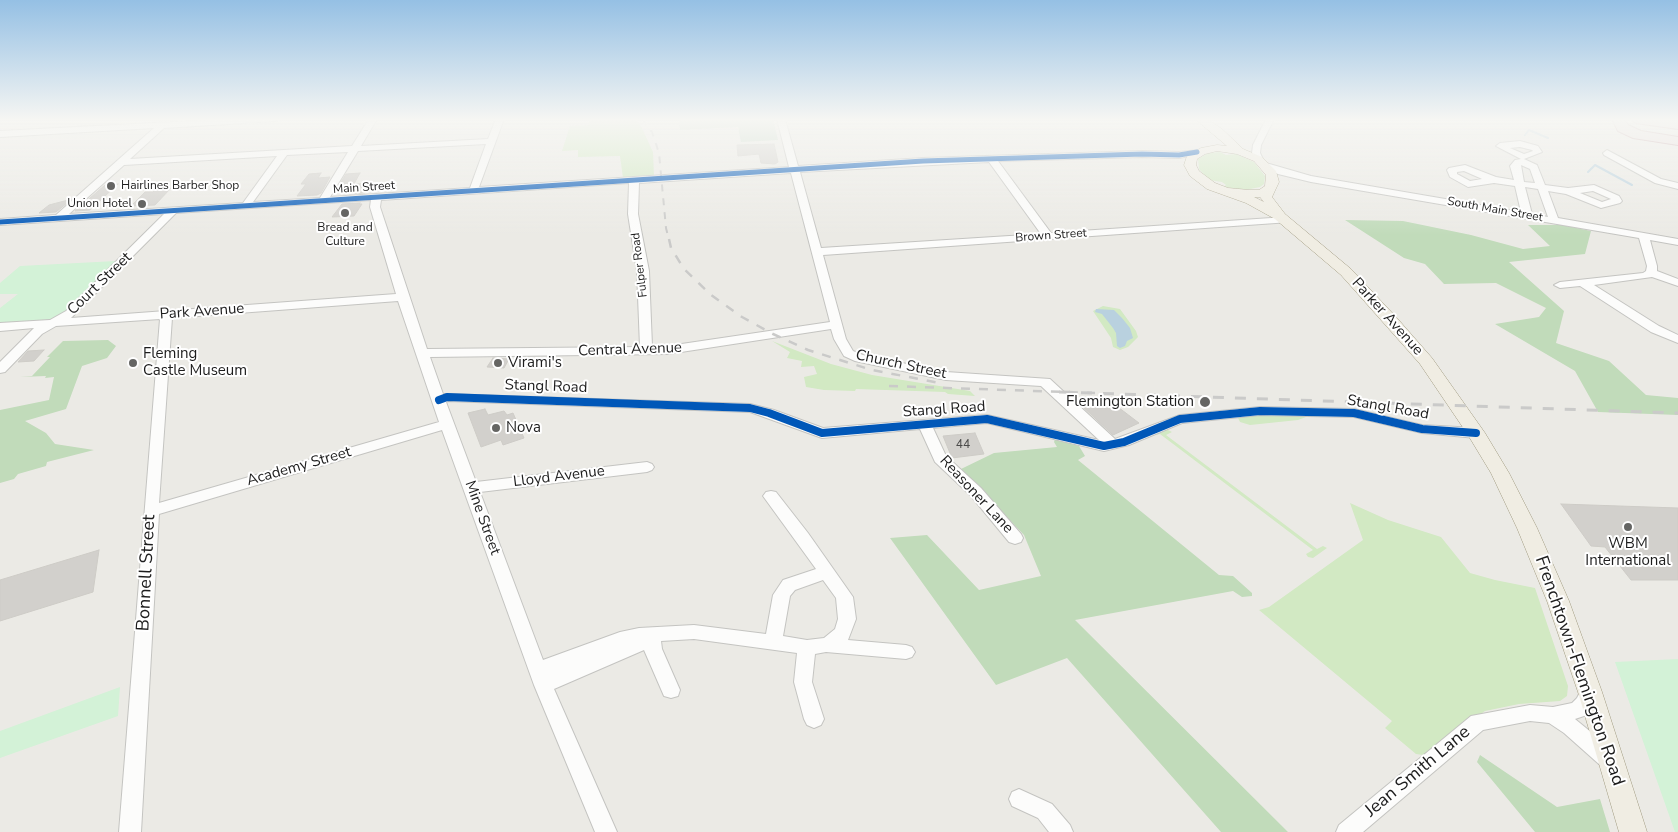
<!DOCTYPE html>
<html>
<head>
<meta charset="utf-8">
<style>
	body { margin:0 }
	canvas { display:block; background:#ebeae5 }
</style>
</head>
<body>
<canvas width="1678" height="832"></canvas>
<script>
const g = document.querySelector('canvas').getContext('2d');
g.lineJoin = 'round';
function paint(path, color) { g.fillStyle = color; g.fill(path, 'evenodd'); }
const poly = rows => new Path2D(rows.map(r => 'M' + r).join(''));
function strokePath(path, color, width, dash) { g.strokeStyle = color; g.lineWidth = width; g.lineCap = dash ? 'butt' : 'round'; g.setLineDash(dash || []); g.stroke(path); }
function drawText(font, color, halo, rows, align = 'center') {
  g.font = font + ' "Nunito Sans",sans-serif'; g.lineWidth = 4; g.setLineDash([]); g.textBaseline = 'middle'; g.strokeStyle = halo; g.fillStyle = color; for (const [text, x, y, turn = 0] of rows) {
    g.save(); g.translate(x, y); g.rotate((+turn || 0) * Math.PI / 180); g.textAlign = isNaN(turn) ? turn : align; if (halo) g.strokeText(text, 0, 0); g.fillText(text, 0, 0); g.restore();
  }
}
paint(poly([
	[589,119,635,119,640,124,653,152,654,176,623,178,620,156,578,157,578,150,562,151,570,126,589,125],
	[1220,152,1226,155,1236,154,1254,162,1265,176,1264,184,1260,187,1245,190,1224,187,1226,185,1222,182,1209,180,1199,169,1198,159,1208,153],
	[1103,306,1120,309,1136,331,1138,337,1128,347,1120,350,1113,347,1111,338,1093,311],
	[772,341,831,364,872,375,970,391,975,396,948,394,945,392,856,389,855,391,824,390,806,387,804,377,817,374,814,366,801,367,802,361,787,358,790,352],
	[1261,414,1305,416,1306,417,1298,420,1250,425,1240,422,1238,418],
	[1166,429,1172,432,1166,435,1317,549,1323,546,1327,548,1313,558,1308,557,1306,554,1313,550,1160,434,1151,436],
	[1350,503,1388,520,1441,537,1470,573,1495,580,1535,588,1568,686,1567,696,1560,701,1519,704,1485,711,1423,755,1416,754,1385,728,1392,721,1259,610,1269,607,1363,540]
]), '#d2e9c3');
paint(poly([
	[1345,220,1403,221,1471,235,1523,249,1550,246,1528,225,1562,225,1591,231,1585,254,1509,262,1564,311,1556,343,1609,361,1646,395,1678,398,1678,415,1598,412,1575,371,1495,324,1539,317,1546,308,1496,283,1444,284,1425,264,1404,258],
	[108,340,116,346,107,358,82,366,66,409,25,421,46,433,55,444,94,450,47,462,46,466,18,474,14,479,0,483,0,410,49,400,54,377,45,378,46,376,20,377,32,376,50,357,47,357,63,341],
	[1055,439,1079,446,1085,456,1078,460,1219,575,1233,576,1252,593,1252,596,1242,597,1233,591,1075,620,1288,832,1221,832,1067,658,996,685,890,538,927,535,979,590,1041,576,1024,535,961,469,994,453,1057,447,1054,442],
	[1480,755,1557,807,1600,799,1610,832,1535,832,1477,762]
]), '#c1dbba');
paint(poly([
	[679,119,773,119,778,140,741,142,738,127,680,130]
]), '#c4d7c7');
paint(poly([
	[116,261,60,317,55,319,0,323,0,308,18,294,0,294,0,283,20,266],
	[1678,659,1678,832,1675,832,1615,662],
	[120,687,118,716,0,758,0,731]
]), '#d3f2d7');
paint(poly([
	[1096,309,1114,310,1122,318,1130,328,1133,338,1127,341,1125,346,1120,348,1117,346,1116,333,1113,328,1102,314,1095,312]
]), '#b9d1df');
strokePath(poly([
	[1525,135,1529,130,1548,138],
	[1588,172,1595,165,1632,185]
]), '#b9d1df', 2);
const building = poly([
	[774,144,778,162,775,164,761,163,759,154,738,156,737,145,774,144],
	[321,173,318,178,330,177,321,193,317,195,297,196,306,184,301,184,309,174,321,173],
	[360,173,350,191,335,192,346,174,360,173],
	[370,183,365,193,349,194,356,184,370,183],
	[118,184,90,210,75,211,105,185,118,184],
	[171,188,155,205,131,206,145,192,153,192,156,189,171,188],
	[72,199,56,212,39,213,49,205,72,199],
	[360,203,359,204,362,204,354,216,332,217,342,204,360,203],
	[44,350,34,361,18,362,28,351,44,350],
	[493,358,509,359,504,368,487,367,493,358],
	[1089,403,1114,404,1139,423,1113,435,1082,406,1089,403],
	[485,409,488,415,504,411,507,415,513,413,524,438,503,445,501,440,481,447,468,413,485,409],
	[975,433,984,454,952,458,943,436,975,433],
	[1561,504,1678,508,1678,580,1631,580,1605,547,1591,546,1561,504],
	[99,550,93,592,0,621,0,580,99,550]
]);
paint(building, '#d2d0cc');
strokePath(building, '#ceccc7', 1);
const minor = poly([
	[230,119,279,119,275,121,164,128,130,159,352,146,369,119,377,119,361,146,488,139,496,119,504,119,479,187,789,167,777,119,785,119,798,166,923,158,1142,151,1179,152,1200,150,1200,154,1179,158,1142,157,998,161,1051,233,1286,217,1291,220,1290,222,823,255,846,339,853,351,863,355,946,372,1050,379,1115,439,1180,415,1260,407,1354,409,1422,425,1476,428,1481,430,1483,433,1481,436,1476,438,1422,433,1354,417,1260,415,1182,423,1129,445,1104,451,987,423,933,428,946,456,981,488,1021,534,1023,538,1021,542,1015,544,1009,542,971,496,935,462,920,429,822,438,750,412,448,401,446,402,476,482,647,462,652,464,654,467,652,470,647,472,480,492,543,660,620,632,639,628,694,625,766,634,773,595,783,580,816,569,763,496,766,492,771,491,776,492,808,533,853,597,856,619,848,640,906,645,912,647,915,652,912,657,906,659,826,652,815,654,812,682,824,719,821,725,814,728,807,725,804,719,794,682,797,653,694,639,661,641,662,649,680,690,678,696,671,698,664,696,644,650,554,689,617,832,595,832,534,685,442,430,159,514,141,832,119,832,160,319,56,326,42,334,5,372,0,373,0,362,34,328,0,331,0,323,50,320,66,311,164,214,0,225,0,219,56,215,154,128,0,137,0,131,230,119],
	[486,144,470,188,330,197,358,151,486,144],
	[348,152,320,198,253,202,287,155,348,152],
	[277,156,243,203,69,214,124,165,277,156],
	[989,162,1041,234,821,248,800,172,989,162],
	[791,173,830,322,668,346,652,346,649,271,638,214,639,183,791,173],
	[629,183,628,214,637,271,640,347,427,349,380,207,381,200,629,183],
	[371,200,370,207,396,294,71,318,176,213,371,200],
	[398,301,439,422,159,503,172,318,398,301],
	[831,329,834,339,844,356,855,361,946,380,1041,386,1099,440,987,415,823,428,774,410,750,404,443,394,430,357,668,354,831,329],
	[823,580,836,598,838,619,835,629,824,638,807,640,783,636,790,596,795,590,823,580],
	[1266,119,1274,119,1261,145,1260,153,1263,159,1258,162,1255,161,1252,153,1253,145,1266,119],
	[1520,141,1538,146,1542,152,1524,159,1537,165,1545,185,1568,188,1594,185,1619,196,1622,201,1620,203,1601,208,1566,194,1548,191,1558,218,1678,239,1678,245,1650,240,1657,266,1657,271,1678,279,1678,286,1652,277,1594,285,1659,326,1678,335,1678,343,1651,332,1580,286,1560,288,1554,285,1560,282,1643,273,1646,271,1647,266,1639,238,1311,182,1278,174,1261,166,1266,163,1311,176,1521,212,1515,186,1494,183,1468,187,1450,177,1447,170,1449,168,1465,165,1496,177,1514,180,1510,166,1515,160,1521,159,1496,146,1500,143,1520,141],
	[1520,147,1532,150,1533,151,1524,154,1510,148,1520,147],
	[1521,165,1530,169,1535,183,1524,182,1521,165],
	[1464,171,1480,178,1482,179,1470,181,1457,174,1457,172,1464,171],
	[1525,187,1538,189,1548,217,1532,214,1525,187],
	[1593,191,1611,199,1602,202,1580,193,1593,191],
	[1607,150,1661,179,1678,183,1678,189,1655,183,1604,155,1603,153,1607,150],
	[1590,684,1597,686,1599,692,1591,710,1584,716,1575,719,1614,751,1617,758,1614,765,1607,767,1600,765,1564,733,1549,723,1530,721,1483,730,1363,832,1336,832,1339,825,1471,716,1530,705,1553,707,1572,703,1577,698,1583,686,1590,684],
	[1019,789,1052,804,1070,825,1073,832,1049,832,1038,818,1012,806,1009,799,1012,792,1019,789]
]);
const major = poly([
	[1195,119,1207,119,1222,129,1243,149,1262,157,1276,171,1279,182,1272,197,1285,214,1351,269,1397,318,1432,358,1485,433,1509,473,1537,528,1569,601,1602,692,1647,832,1619,832,1578,692,1547,601,1517,528,1491,473,1468,435,1420,364,1341,275,1275,219,1246,203,1207,189,1190,176,1184,165,1187,156,1201,148,1217,145,1227,146,1195,119],
	[1217,151,1237,154,1254,161,1266,175,1265,186,1259,190,1249,190,1228,188,1215,183,1199,171,1196,165,1197,159,1205,154,1217,151],
	[1254,197,1260,197,1264,202,1254,197]
]);
const highway = poly([
	[1612,119,1624,119,1628,125,1641,131,1678,137,1678,145,1633,138,1618,131,1612,119],
	[1630,119,1678,121,1678,129,1636,123,1630,119]
]);
strokePath(minor, '#c4c4c1', 2);
strokePath(major, '#a19b81', 1);
strokePath(highway, '#c19da1', 2);
paint(minor, '#fcfcfb');
paint(major, '#f0ede3');
paint(highway, '#e9dedd');
strokePath(poly([
	[642,119,652,132,659,153,666,228,669,240]
]), '#cacac9', 2, [7, 7]);
strokePath(poly([
	[669,239,671,248,684,269,711,295,742,317,773,334,808,350,872,370,940,383],
	[889,386,1095,393]
]), '#cacac9', 2.5, [9, 9]);
strokePath(poly([
	[1059,392,1678,413]
]), '#cacac9', 3, [11, 11]);
strokePath(poly([
	[0,222,923,161,1142,154,1179,155,1197,152]
]), '#0057b8', 5);
strokePath(poly([
	[439,400,447,397,750,408,769,413,822,433,987,419,1104,446,1124,442,1180,419,1260,411,1354,413,1422,429,1476,433]
]), '#0057b8', 8);
const sky = g.createLinearGradient(0, 0, 0, 235);
sky.addColorStop(0, '#95c0e4');
sky.addColorStop(0.51, '#f6f6f3');
sky.addColorStop(1, '#f6f6f300');
g.fillStyle = sky;
g.fillRect(0, 0, 1678, 235);
for (const [x, y, r, color] of [
	[111,186,5,"#656563"],
	[142,204,5,"#656563"],
	[345,213,5,"#656563"],
	[133,363,5,"#656563"],
	[498,363,5,"#656563"],
	[1205,402,6,"#656563"],
	[496,428,5,"#656563"],
	[1628,527,5,"#656563"]
]) { const dot = new Path2D(); dot.arc(x, y, r, 0, 2 * Math.PI); g.fillStyle = color; g.fill(dot); strokePath(dot, '#fff', 2); }
drawText('12px', '#1d1d1d', '#fff', [
	["Hairlines Barber Shop",121,186],
	["Union Hotel",132,204,"right"],
	["Bread and",345,228,"center"],
	["Culture",345,242,"center"]
], 'left');
drawText('12px', '#1d1d1d', '#fff', [
	["Main Street",364,188,-4],
	["South Main Street",1495,210,10],
	["Brown Street",1051,236,-4],
	["Fulper Road",640,265,-97]
]);
drawText('12px', '#4a4a49', null, [
	["44",963,445]
]);
drawText('15px', '#1d1d1d', '#fff', [
	["Court Street",100,284,-44],
	["Park Avenue",202,312,-4],
	["Parker Avenue",1387,317,48],
	["Central Avenue",630,350,-2],
	["Church Street",901,365,12],
	["Stangl Road",546,387,2],
	["Stangl Road",1388,408,10],
	["Stangl Road",944,410,-4],
	["Academy Street",299,467,-16],
	["Lloyd Avenue",559,477,-7],
	["Reasoner Lane",976,495,47],
	["Mine Street",482,518,70]
]);
drawText('15px', '#1d1d1d', '#fff', [
	["Fleming",143,354],
	["Castle Museum",143,371],
	["Virami's",508,363],
	["Flemington Station",1194,402,"right"],
	["Nova",506,428],
	["WBM",1628,544,"center"],
	["International",1628,561,"center"]
], 'left');
drawText('18px', '#1d1d1d', '#fff', [
	["Bonnell Street",147,573,-87],
	["Frenchtown-Flemington Road",1579,671,71],
	["Jean Smith Lane",1418,772,-40]
]);
</script>
</body>
</html>
